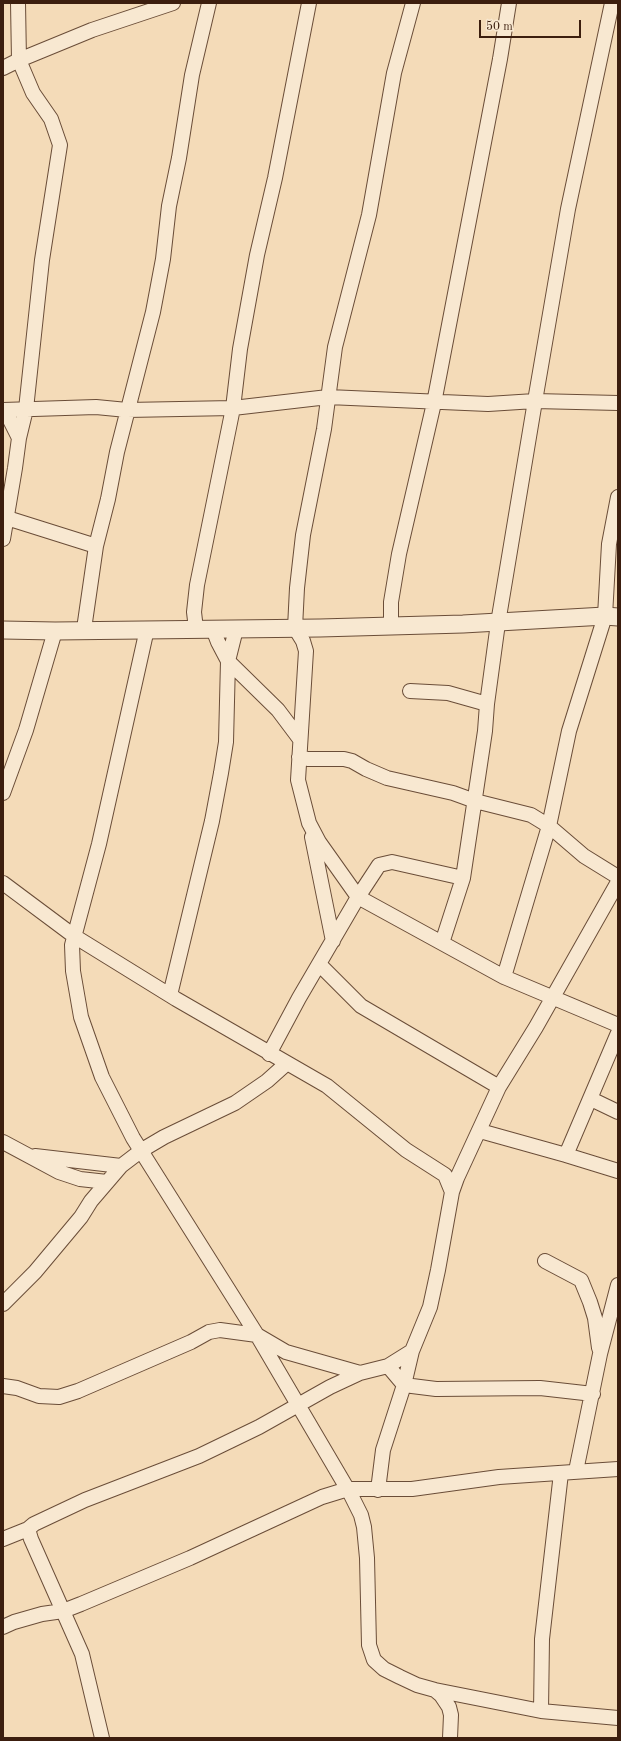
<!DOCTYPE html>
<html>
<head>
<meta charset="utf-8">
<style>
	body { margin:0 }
	#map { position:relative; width:621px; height:1741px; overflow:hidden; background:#f4dbb8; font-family:"Old Standard TT",serif }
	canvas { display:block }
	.frame { position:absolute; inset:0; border:4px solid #3c1e0e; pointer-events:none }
	.scale { position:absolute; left:479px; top:20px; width:102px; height:18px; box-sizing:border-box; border:2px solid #3c1e0e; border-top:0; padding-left:5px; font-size:12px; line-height:14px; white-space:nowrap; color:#3c1e0e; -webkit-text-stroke:3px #f8e8d1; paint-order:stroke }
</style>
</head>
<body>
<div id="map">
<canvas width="621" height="1741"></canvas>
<div class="frame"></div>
<div class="scale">50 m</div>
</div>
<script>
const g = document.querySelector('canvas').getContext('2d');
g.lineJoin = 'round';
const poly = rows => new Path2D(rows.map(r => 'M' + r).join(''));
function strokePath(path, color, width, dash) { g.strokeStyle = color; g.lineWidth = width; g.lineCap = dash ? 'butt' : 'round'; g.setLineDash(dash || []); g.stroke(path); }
const minor = poly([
	[413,3,394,73,369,215,335,347,324,429,303,535,297,588,295,628,303,641,306,651,298,780,309,823,319,842,358,897,504,977,618,1025],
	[3,68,19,60,92,30,173,3],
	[3,410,96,407,127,410,233,408,328,397,488,404,535,401,568,209,612,3],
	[5,410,19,438],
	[7,518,96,546],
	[3,539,15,468,19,438,26,409,42,260,60,145,51,119,33,93,19,60,18,3],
	[391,626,391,602,399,554,434,403,500,59,509,3],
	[84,629,96,546,108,499,117,452,153,312,163,259,169,206,179,158,192,75,209,3],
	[147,629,99,844,72,945,73,971,81,1017,102,1077,133,1138,257,1335,351,1495,361,1515,364,1527,367,1558,369,1645,374,1660,384,1669,400,1677,417,1685,435,1690,541,1711,618,1718],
	[196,629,194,612,197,585,233,408,240,349,257,255,275,178,309,3],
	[213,629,218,642,228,661,278,710,299,738],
	[410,691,448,693,487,704,485,731,463,878,442,943],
	[487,704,498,623,535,401,618,403],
	[299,757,308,759,344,759,352,761,366,769,387,778,453,793,475,801,531,815,549,826,584,856,618,877],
	[3,793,26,730,55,631],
	[312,837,333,941],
	[3,883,74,936,176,999,327,1086,406,1150,445,1175,452,1192],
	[319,964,361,1006,499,1087],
	[504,977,549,826,569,731,605,616,609,544,618,497],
	[170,995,212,821,221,773,226,742,228,661,236,629],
	[269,1054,299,998,358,897,379,865,392,862,463,878],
	[591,1099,618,1112],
	[480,1131,566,1155,618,1171],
	[3,1142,59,1172,80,1179,107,1182],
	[566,1155,618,1033],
	[35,1156,121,1166],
	[545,1261,581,1280,590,1302,595,1318,599,1348],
	[3,1304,35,1272,81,1217,91,1201,121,1166,142,1150,164,1137,235,1103,267,1081,286,1064],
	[388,1366,404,1385,436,1389,540,1388,593,1394],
	[3,1386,17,1388,39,1396,59,1397,78,1391,191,1342,209,1332,220,1330,257,1335,286,1352,360,1373],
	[576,1471,600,1354,618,1285],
	[378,1490,383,1450,404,1385,412,1351,430,1307,438,1270,452,1192,457,1178,499,1087,536,1027,618,882],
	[3,1539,28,1529],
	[3,1627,14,1622,42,1614,63,1611,81,1604,190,1558,322,1497,348,1489,412,1489,499,1477,618,1469],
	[435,1690,441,1695,449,1707,451,1715,450,1738],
	[541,1711,542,1639,561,1473],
	[102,1738,82,1654,31,1539,28,1529,34,1524,85,1500,199,1456,259,1427,330,1387,360,1373,388,1366,412,1351]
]);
const tertiary = poly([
	[3,630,55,631,320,628,463,624,605,616,618,617]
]);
strokePath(minor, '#6a4d38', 16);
strokePath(tertiary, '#6a4d38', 19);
strokePath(minor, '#f8e8d1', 14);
strokePath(tertiary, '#f8e8d1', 17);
</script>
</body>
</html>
